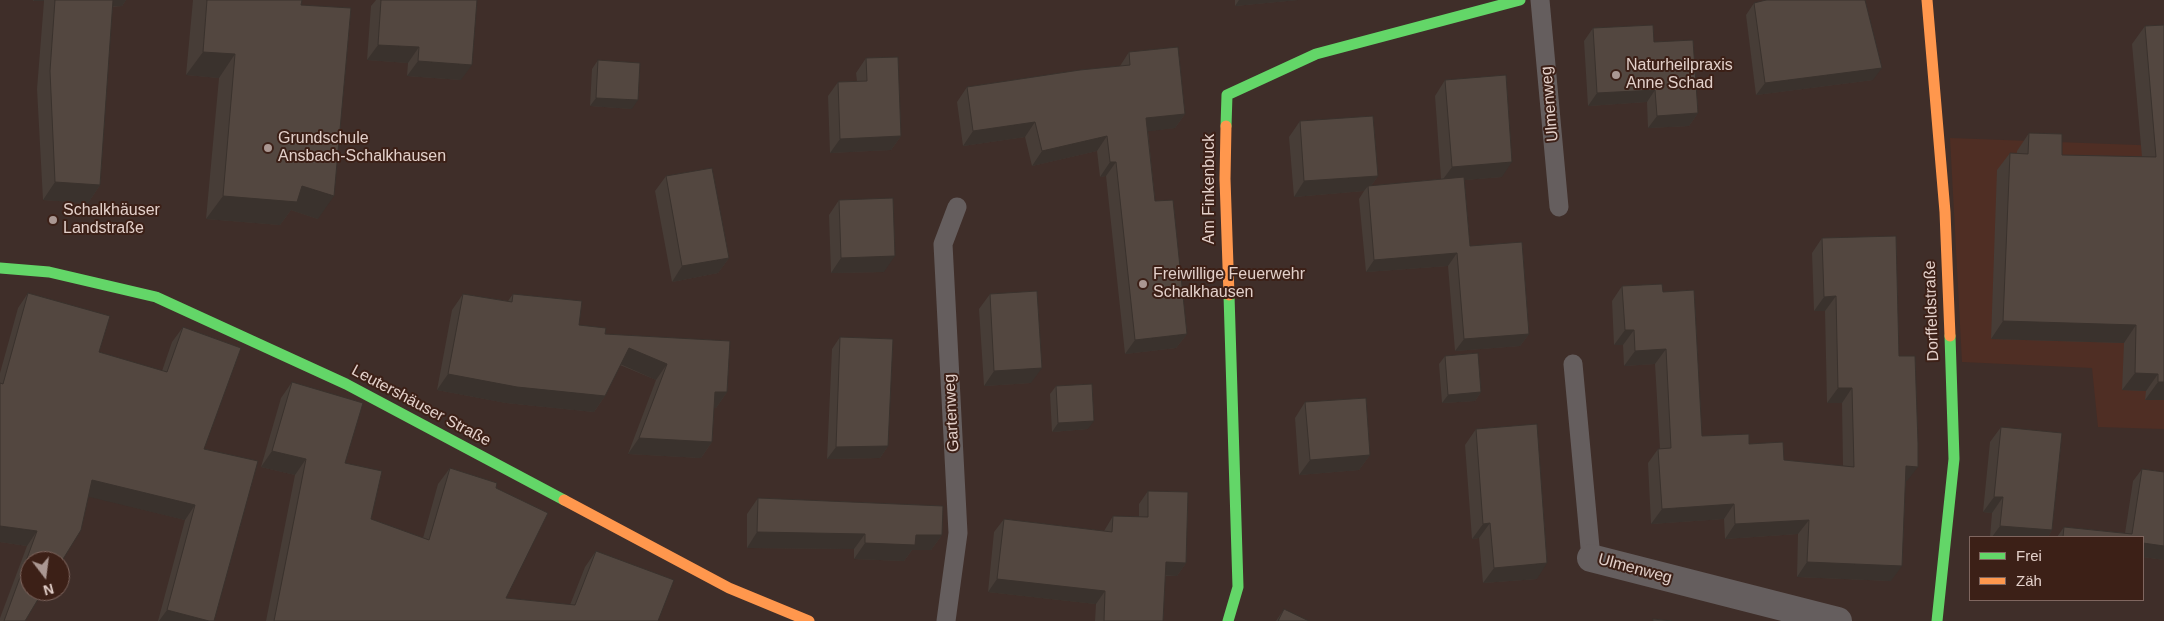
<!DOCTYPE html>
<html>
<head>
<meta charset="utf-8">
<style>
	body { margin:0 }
	#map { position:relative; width:2164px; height:621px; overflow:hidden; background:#3f2e29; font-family:Helvetica,sans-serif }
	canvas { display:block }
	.legend { position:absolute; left:1969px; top:536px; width:175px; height:65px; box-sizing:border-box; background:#3c2017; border:1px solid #7f665f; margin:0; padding:6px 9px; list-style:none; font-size:15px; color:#e3d0ca }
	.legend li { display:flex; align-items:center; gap:10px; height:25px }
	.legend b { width:25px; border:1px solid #7f665f }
	.north { position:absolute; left:20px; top:551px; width:50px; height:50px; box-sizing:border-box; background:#3c2017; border:1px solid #7f665f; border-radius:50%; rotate:165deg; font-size:14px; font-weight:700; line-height:20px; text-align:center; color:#e3d0ca }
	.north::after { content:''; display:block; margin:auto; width:18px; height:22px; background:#aa9792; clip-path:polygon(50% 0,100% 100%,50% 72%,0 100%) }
</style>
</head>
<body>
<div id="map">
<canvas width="2164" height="621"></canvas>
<ul class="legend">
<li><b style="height:6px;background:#63d668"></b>Frei</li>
<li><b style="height:6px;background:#ff974d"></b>Zäh</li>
</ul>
<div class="north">N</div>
</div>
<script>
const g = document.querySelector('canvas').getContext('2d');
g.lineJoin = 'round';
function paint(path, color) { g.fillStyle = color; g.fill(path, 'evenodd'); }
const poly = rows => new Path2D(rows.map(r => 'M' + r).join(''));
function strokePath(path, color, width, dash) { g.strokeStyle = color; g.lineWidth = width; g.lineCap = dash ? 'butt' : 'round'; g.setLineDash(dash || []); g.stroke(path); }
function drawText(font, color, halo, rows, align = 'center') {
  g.font = font + ' Helvetica,sans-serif'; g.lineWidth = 4; g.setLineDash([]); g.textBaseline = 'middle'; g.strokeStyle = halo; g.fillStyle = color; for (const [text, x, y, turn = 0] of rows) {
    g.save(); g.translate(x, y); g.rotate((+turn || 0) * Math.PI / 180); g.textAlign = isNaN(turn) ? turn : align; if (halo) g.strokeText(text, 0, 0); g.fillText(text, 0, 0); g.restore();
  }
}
paint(poly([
	[1950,138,2164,146,2164,429,2098,427,2092,368,1962,362]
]), '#4f2e24');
strokePath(poly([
	[1540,0,1559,207],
	[1573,364,1591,558],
	[946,621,958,533,943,244,957,207]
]), '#655e5e', 19);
strokePath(poly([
	[1591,558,1838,621]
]), '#655e5e', 28);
strokePath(poly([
	[1226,126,1227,95,1316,54,1520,0],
	[0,268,49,272,156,297,346,384,564,500],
	[1228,621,1238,587,1229,295],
	[1937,621,1954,459,1950,336]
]), '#63d668', 11);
strokePath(poly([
	[1927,0,1945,212,1950,336],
	[1226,126,1225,179,1229,295],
	[564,500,729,588,809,621]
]), '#ff974d', 11);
paint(poly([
	[33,0,126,0,122,6,112,7,100,185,88,203,43,200,37,89,44,1,33,1],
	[193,0,302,0,301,5,318,219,291,210,280,225,206,219,219,78,186,75],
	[376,0,477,0,461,80,407,76,408,63,367,60,371,6],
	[1235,0,1298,0,1235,6],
	[1754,3,1873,80,1756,95,1746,15],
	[2164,25,2164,400,2145,400,2146,391,2122,390,2124,343,1991,339,1997,170,2010,153,2017,153,2017,151,2029,133,2062,155,2142,157,2132,44,2145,26],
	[1593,28,1654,42,1698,113,1689,126,1648,128,1647,102,1588,106,1584,41],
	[1129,52,1185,114,1175,128,1148,131,1155,201,1187,334,1176,348,1125,354,1106,176,1100,177,1097,151,1032,166,1025,137,963,146,957,102,967,87,1120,66],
	[866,58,901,136,891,150,830,153,828,96,838,82,857,81,856,73],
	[598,60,632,109,590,106,592,69],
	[1445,80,1502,177,1464,180,1470,246,1529,334,1520,346,1455,351,1448,266,1366,272,1359,199,1364,191,1294,197,1289,137,1300,121,1378,176,1371,186,1441,179,1435,96],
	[666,176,729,258,718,273,672,282,655,191],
	[839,200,884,272,831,273,829,215],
	[1822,238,1899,356,1907,481,1906,481,1891,581,1797,577,1798,534,1725,539,1724,519,1651,524,1648,463,1658,449,1660,449,1655,364,1624,366,1623,345,1614,345,1612,301,1622,286,1663,292,1702,436,1749,444,1784,460,1843,466,1842,403,1827,403,1825,311,1814,311,1812,253],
	[28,293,99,352,162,371,172,342,183,327,204,449,214,621,158,621,185,520,88,496,25,621,0,621,0,618,27,546,0,542,0,373,18,308],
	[463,294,508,301,513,294,579,325,605,334,727,392,716,408,714,408,712,442,701,458,628,454,656,380,620,365,605,396,594,412,506,403,437,390,452,310],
	[990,294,1031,383,984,386,979,309],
	[840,337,888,446,880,458,827,459,832,349],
	[1445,356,1481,392,1475,401,1442,403,1439,364],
	[292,382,345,463,371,519,423,538,438,484,450,468,496,488,506,598,570,605,585,567,596,551,658,621,266,621,295,475,261,467,281,398],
	[1056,386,1088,429,1052,432,1050,394],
	[1305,402,1370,455,1359,470,1299,475,1295,418],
	[2001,427,2052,530,2048,537,1990,537,1992,513,1983,512,1990,442],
	[1476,429,1537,579,1483,583,1479,538,1472,539,1465,445],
	[2142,469,2164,472,2164,560,2143,557,2143,537,2057,537,2064,527,2125,533,2133,481],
	[1148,491,1186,563,1177,576,1165,576,1163,621,1095,621,1096,604,988,592,994,532,1004,519,1104,531,1113,516,1139,517,1139,504],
	[758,498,942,535,931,550,912,550,904,561,854,559,854,549,747,548,747,514],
	[1284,609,1278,621,1276,621]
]), '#473d37');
paint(poly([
	[34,0,44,0,44,1,33,1],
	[106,0,126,0,122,6,101,7],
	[1239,0,1298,0,1235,6],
	[378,45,419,47,408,63,367,60],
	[203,52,235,54,219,78,186,75],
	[418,61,472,65,461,80,407,76],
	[1882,68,1873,80,1756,95,1765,83],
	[1655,90,1647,102,1588,106,1597,93],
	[596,98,638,100,632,109,590,106],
	[1698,113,1689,126,1648,128,1657,116],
	[1185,114,1175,128,1136,133,1146,118],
	[1035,122,1025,137,963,146,973,131],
	[901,136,891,150,830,153,840,139],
	[1107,136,1097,151,1032,166,1042,151],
	[1110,162,1116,162,1106,176,1100,177],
	[1512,162,1502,177,1441,182,1452,167],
	[1378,176,1368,190,1368,186,1364,191,1294,197,1304,181],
	[55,182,100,185,88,203,43,200],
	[302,186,334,196,318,219,291,210,280,225,206,219,223,196],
	[1457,253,1448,266,1366,272,1374,260],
	[895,256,884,272,831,273,841,258],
	[729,258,718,273,672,282,682,266],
	[1836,296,1825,311,1814,311,1824,297],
	[2003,321,2136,325,2124,343,1991,339],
	[1625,330,1634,330,1623,345,1614,345],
	[1187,334,1176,348,1125,354,1135,340],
	[1529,334,1520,346,1455,351,1464,339],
	[629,348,667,364,656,380,618,363],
	[1666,349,1655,364,1624,366,1635,351],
	[1042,368,1031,383,984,386,994,371],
	[2135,373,2158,374,2146,391,2122,390],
	[448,374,605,396,594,412,506,403,437,390],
	[2158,382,2164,382,2164,400,2145,400],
	[1838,388,1852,388,1842,403,1827,403],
	[715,392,727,392,716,408,704,407],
	[1481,392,1475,401,1442,403,1448,395],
	[1094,421,1088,429,1052,432,1058,423],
	[639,438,712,442,701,458,628,454],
	[888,446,880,458,827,459,836,447],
	[272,451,306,459,295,475,261,467],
	[1370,455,1359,470,1299,475,1310,460],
	[1906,466,1918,467,1907,481,1896,480],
	[92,480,195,505,185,520,81,495],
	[1994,497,2003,497,1992,513,1983,512],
	[1734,504,1724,519,1651,524,1662,509],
	[1809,520,1798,534,1725,539,1735,524],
	[1490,523,1479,538,1472,539,1483,524],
	[0,526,37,531,27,546,0,542],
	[2000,526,2052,530,2048,537,1992,537],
	[757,532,865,534,854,549,747,548],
	[916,535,942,535,931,550,912,550,904,561,854,559,865,543],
	[2143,543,2164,546,2164,560,2143,557],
	[1166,562,1186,563,1177,576,1156,575],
	[1807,562,1902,566,1891,581,1797,577],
	[1547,563,1537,579,1483,583,1494,568],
	[997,579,1105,591,1096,604,988,592],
	[167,610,209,621,159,621]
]), '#3a322d');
const building = poly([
	[55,0,113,0,100,185,55,182,50,71,55,0],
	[207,0,302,0,301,5,351,8,334,196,302,186,297,202,223,196,235,54,203,52,207,0],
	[381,0,477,0,472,65,418,61,419,47,378,45,381,0],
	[1766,0,1865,0,1882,68,1765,83,1754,3,1766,0],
	[1653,25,1654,42,1693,40,1698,113,1657,116,1655,90,1597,93,1593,28,1653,25],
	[2164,25,2164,382,2158,382,2158,374,2135,373,2136,325,2003,321,2010,153,2028,154,2029,133,2062,134,2062,155,2156,157,2145,26,2164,25],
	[1178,47,1185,114,1146,118,1155,201,1173,200,1187,334,1135,340,1116,162,1110,162,1107,136,1042,151,1035,122,973,131,967,87,1080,70,1130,65,1129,52,1178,47],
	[898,57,901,136,840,139,838,82,867,81,866,58,898,57],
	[598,60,640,63,638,100,596,98,598,60],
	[1506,75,1512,162,1452,167,1445,80,1506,75],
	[1373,116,1378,176,1304,181,1300,121,1373,116],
	[712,168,729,258,682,266,666,176,712,168],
	[1464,177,1470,246,1522,242,1529,334,1464,339,1457,253,1374,260,1368,186,1464,177],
	[893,198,895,256,841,258,839,200,893,198],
	[1896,236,1899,356,1915,356,1918,443,1918,467,1906,466,1902,566,1807,562,1809,520,1735,524,1734,504,1662,509,1658,449,1671,448,1666,349,1635,351,1634,330,1625,330,1622,286,1662,284,1663,292,1694,290,1702,436,1749,434,1749,444,1783,442,1784,460,1854,467,1852,388,1838,388,1836,296,1824,297,1822,238,1896,236],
	[1037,291,1042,368,994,371,990,294,1037,291],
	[28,293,110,316,99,352,167,372,183,327,241,348,204,449,258,461,214,621,209,621,167,610,195,505,92,480,81,530,60,564,60,561,30,561,30,591,43,591,25,621,4,621,37,531,0,526,0,383,3,384,28,293],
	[463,294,512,302,513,294,582,301,579,325,606,328,605,334,730,341,727,392,715,392,712,442,639,438,667,364,629,348,605,396,517,387,448,374,463,294],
	[840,337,893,339,888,446,836,447,840,337],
	[1478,353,1481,392,1448,395,1445,356,1478,353],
	[292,382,363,403,345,463,382,471,371,519,429,540,450,468,497,483,496,488,548,513,506,598,575,605,596,551,674,580,658,621,274,621,306,459,272,451,292,382],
	[1092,384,1094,421,1058,423,1056,386,1092,384],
	[1366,398,1370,455,1310,460,1305,402,1366,398],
	[1537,424,1547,563,1494,568,1490,523,1483,524,1476,429,1537,424],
	[2001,427,2062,433,2052,530,2000,526,2003,497,1994,497,2001,427],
	[2142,469,2164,472,2164,546,2143,543,2143,537,2063,537,2064,527,2132,534,2142,469],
	[1148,491,1188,492,1186,563,1166,562,1163,621,1104,621,1105,591,997,579,1004,519,1112,532,1113,516,1148,517,1148,491],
	[758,498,943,506,942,535,916,535,915,545,865,543,865,534,757,532,758,498],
	[1284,609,1309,621,1278,621,1284,609],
	[1653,619,1672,621,1653,621,1653,619]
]);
paint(building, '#534740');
strokePath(building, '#3a322d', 1);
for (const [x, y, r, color] of [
	[1616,75,5,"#aa9792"],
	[268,148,5,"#aa9792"],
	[53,220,5,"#aa9792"],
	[1143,284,5,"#aa9792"]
]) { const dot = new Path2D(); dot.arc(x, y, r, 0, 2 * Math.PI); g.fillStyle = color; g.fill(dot); strokePath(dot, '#3c2017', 2); }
drawText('16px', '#e3d0ca', '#3c2017', [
	["Naturheilpraxis",1626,66],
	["Anne Schad",1626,84],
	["Grundschule",278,139],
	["Ansbach-Schalkhausen",278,157],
	["Schalkhäuser",63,211],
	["Landstraße",63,229],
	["Freiwillige Feuerwehr",1153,275],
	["Schalkhausen",1153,293]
], 'left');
drawText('16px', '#e3d0ca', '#3c2017', [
	["Ulmenweg",1550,104,-95],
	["Am Finkenbuck",1210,189,-90],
	["Dorffeldstraße",1932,311,-92],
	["Leutershäuser Straße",421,406,28],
	["Gartenweg",952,413,-93],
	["Ulmenweg",1635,569,15]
]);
</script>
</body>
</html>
